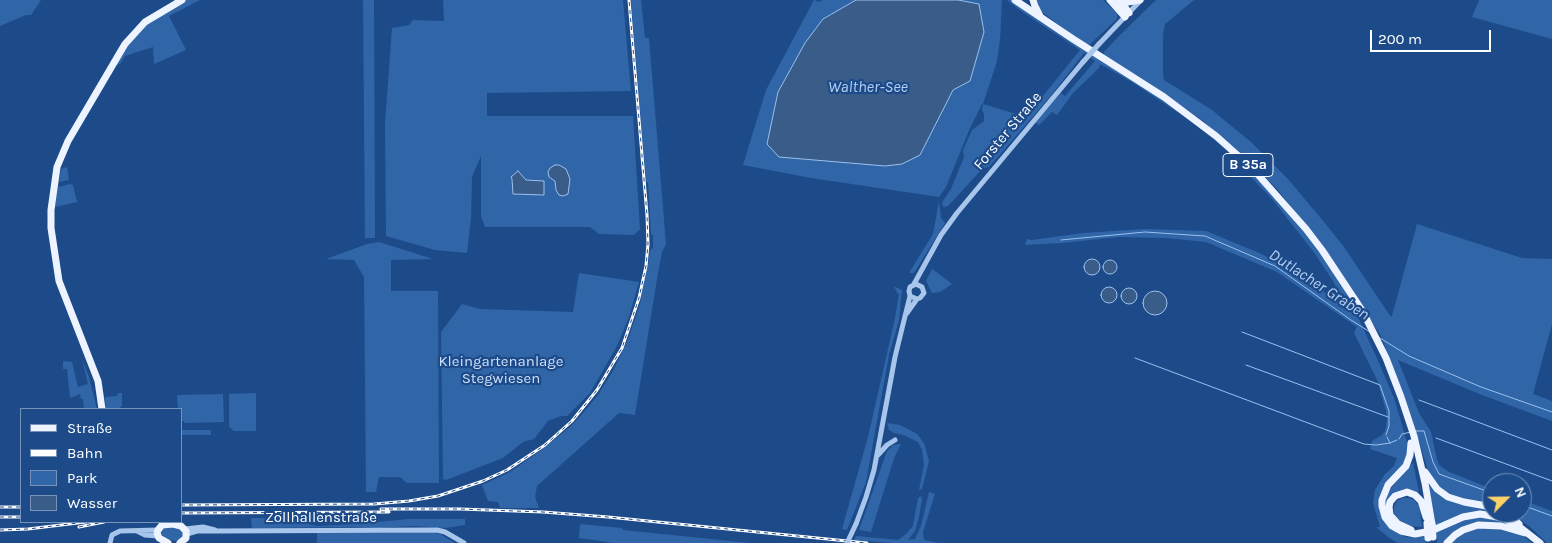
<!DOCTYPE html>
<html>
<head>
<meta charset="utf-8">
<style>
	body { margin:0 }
	#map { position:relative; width:1552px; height:543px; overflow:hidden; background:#1d4b8a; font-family:Karla,sans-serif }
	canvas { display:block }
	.legend { position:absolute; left:20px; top:408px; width:162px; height:115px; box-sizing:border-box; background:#1d4b8a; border:1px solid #7793b9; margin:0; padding:6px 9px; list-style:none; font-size:15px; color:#fff }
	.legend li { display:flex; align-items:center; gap:10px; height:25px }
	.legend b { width:25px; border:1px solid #7793b9 }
	.north { position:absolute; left:1482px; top:473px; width:50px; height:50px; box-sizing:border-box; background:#1d4b8a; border:1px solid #7793b9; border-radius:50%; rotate:67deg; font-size:14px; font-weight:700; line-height:20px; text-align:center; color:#fff }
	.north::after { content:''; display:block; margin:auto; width:18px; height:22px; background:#fcd266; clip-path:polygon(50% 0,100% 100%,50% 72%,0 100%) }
	.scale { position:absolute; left:1370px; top:30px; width:121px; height:22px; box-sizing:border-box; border:2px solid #fff; border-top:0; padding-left:6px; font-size:15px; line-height:18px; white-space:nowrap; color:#fff; -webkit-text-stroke:4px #1d4b8a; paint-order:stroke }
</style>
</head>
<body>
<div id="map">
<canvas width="1552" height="543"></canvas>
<ul class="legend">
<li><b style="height:6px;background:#edf4ff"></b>Straße</li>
<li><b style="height:6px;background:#fff"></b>Bahn</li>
<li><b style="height:14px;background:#3065a8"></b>Park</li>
<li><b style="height:14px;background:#3a5c89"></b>Wasser</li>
</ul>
<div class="north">N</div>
<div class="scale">200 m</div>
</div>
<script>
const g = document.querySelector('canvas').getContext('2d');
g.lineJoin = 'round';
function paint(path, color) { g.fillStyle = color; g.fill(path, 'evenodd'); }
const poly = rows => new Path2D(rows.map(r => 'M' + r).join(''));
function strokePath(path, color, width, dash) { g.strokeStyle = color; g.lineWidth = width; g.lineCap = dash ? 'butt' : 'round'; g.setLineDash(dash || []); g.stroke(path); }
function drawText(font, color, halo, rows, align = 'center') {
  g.font = font + ' Karla,sans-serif'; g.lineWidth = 4.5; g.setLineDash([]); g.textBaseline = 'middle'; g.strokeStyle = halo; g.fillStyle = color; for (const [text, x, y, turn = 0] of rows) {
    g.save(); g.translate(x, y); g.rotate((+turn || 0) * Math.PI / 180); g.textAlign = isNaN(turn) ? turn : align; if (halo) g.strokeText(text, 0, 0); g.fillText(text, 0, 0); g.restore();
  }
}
paint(poly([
	[0,0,41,0,31,15,26,15,0,26],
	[182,0,200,0,169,16,186,50,154,64,153,47,125,56,121,63,117,65,113,64,140,27],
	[363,0,374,0,375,238,365,238],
	[443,0,623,0,631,91,487,93,487,116,633,116,640,229,634,235,599,234,590,227,485,227,481,216,481,156,472,177,471,218,467,253,435,250,386,236,385,123,392,28,409,25,413,20,444,21],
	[631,0,641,0,645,38,649,38,666,244,662,252,658,273,635,415,619,413,537,486,535,497,539,508,500,508,498,502,488,501,482,485,510,472,540,451,570,427,583,413,598,395,614,369,628,339,640,304,646,267,648,267,650,250,653,248,653,235,651,235,648,182,646,182],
	[814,0,819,2,823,0,856,0,823,19,805,43,778,92,767,144,919,155,953,90,970,80,984,32,979,4,958,0,1002,0,1000,40,997,61,983,104,1026,117,1080,50,1021,11,1007,0,1010,0,1046,25,1160,97,1212,135,1258,177,1297,221,1340,281,1352,304,1375,354,1394,398,1408,445,1408,455,1402,469,1379,505,1397,532,1406,537,1415,538,1425,536,1426,543,1398,543,1388,537,1376,527,1380,527,1373,503,1375,490,1385,474,1394,466,1397,458,1370,449,1372,441,1381,436,1385,431,1387,420,1386,411,1377,380,1354,333,1357,327,1277,272,1206,242,1167,238,1118,237,1062,243,1025,245,1027,239,1032,240,1083,233,1145,229,1206,231,1257,252,1286,266,1346,307,1333,281,1313,251,1272,199,1249,175,1230,158,1232,155,1194,123,1132,82,1100,64,1099,68,1073,93,1057,115,1052,112,1039,125,1035,122,1061,93,1065,96,1095,61,1084,53,1050,97,989,167,983,168,948,206,944,207,942,205,943,201,951,189,964,157,963,150,972,130,984,121,984,114,982,110,983,104,982,104,970,128,946,187,939,197,811,178,743,165,766,90],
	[1037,0,1103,0,1117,13,1117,19,1088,46,1043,13,1039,9],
	[1156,0,1194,0,1165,24,1163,35,1163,74,1164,80,1212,110,1251,142,1288,179,1324,222,1344,247,1391,317,1392,316,1417,224,1522,258,1552,259,1552,324,1533,394,1552,401,1552,421,1482,395,1398,360,1419,413,1431,432,1437,459,1439,465,1449,472,1492,489,1492,505,1456,498,1441,490,1429,474,1414,424,1381,336,1324,248,1277,189,1254,166,1203,121,1150,84,1104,55,1104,52,1118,37],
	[1479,0,1552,0,1552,39,1472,17],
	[67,167,69,180,59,182,61,169],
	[70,184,73,185,77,202,55,207,58,187],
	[939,201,941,218,945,223,914,273,909,273,933,234],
	[379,242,433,259,391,260,391,291,438,291,439,483,407,483,400,477,379,477,376,492,366,492,364,277,354,260,326,259,367,244],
	[932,269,951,283,952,284,940,292,932,293,926,281],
	[579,273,639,282,629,317,617,346,590,393,567,416,561,416,548,421,534,439,523,442,503,458,446,480,443,479,441,332,462,304,480,309,573,312],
	[893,286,902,290,899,320,889,355,866,482,847,530,842,529,868,437,895,318,899,294,897,293,896,290],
	[82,359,89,377,97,409,84,409,83,399,81,399,80,394,70,398,67,369,63,369,63,361,72,362,78,387,88,384],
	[118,393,122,393,122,406,118,409,106,409,105,397,117,396],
	[256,393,256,431,234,431,229,427,229,394],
	[223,394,224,422,184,423,184,421,181,421,181,409,178,409,177,395],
	[887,423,900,425,917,434,924,443,929,461,922,489,919,490,924,465,922,450,918,442,904,435,894,433,889,430],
	[181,430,211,430,211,435,181,435],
	[901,444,894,458,871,532,859,530,887,451,893,445],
	[1413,462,1419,492,1406,489,1396,492,1391,495,1386,506,1384,505,1388,492],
	[1428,483,1438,493,1492,509,1492,513,1436,525],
	[929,492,935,494,923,532,924,540,939,543,892,543,854,540,856,536,898,540,906,534,913,526,918,498,921,496,922,499,919,517,915,531,908,540,915,539,921,526],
	[1402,498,1408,498,1413,499,1418,505,1420,511,1422,527,1409,526,1397,519,1394,513,1394,507,1397,501],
	[1522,500,1552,511,1552,543,1547,543,1529,526,1511,513,1522,513],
	[1480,517,1502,521,1515,527,1494,522,1450,536,1443,543,1437,543,1436,532,1462,521],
	[251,518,281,518,317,526,356,524,409,519,465,519,465,525,446,528,413,526,379,528,354,527,258,528,252,528],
	[580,524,622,528,623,530,750,543,614,543,579,538],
	[169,526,182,530,184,536,177,541,169,540,164,538,160,533,161,529],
	[1486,526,1519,533,1532,543,1449,543,1463,532],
	[317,533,435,533,440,534,455,543,317,543]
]), '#3065a8');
const water = poly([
	[856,0,958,0,979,4,984,32,970,81,953,90,920,155,902,164,885,166,779,157,767,144,778,92,805,43,823,19,856,0],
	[555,165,559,165,566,169,570,179,568,194,563,196,559,195,556,190,555,181,549,177,548,172,550,168,555,165],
	[518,171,526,180,544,181,544,195,513,194,512,179,511,177,518,171],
	'1084 267a8 8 0 1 1 16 0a8 8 0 1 1-16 0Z',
	'1103 267a7 7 0 1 1 14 0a7 7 0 1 1-14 0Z',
	'1101 295a8 8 0 1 1 16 0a8 8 0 1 1-16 0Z',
	'1121 296a8 8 0 1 1 16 0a8 8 0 1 1-16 0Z',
	'1143 303a12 12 0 1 1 24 0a12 12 0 1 1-24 0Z'
]);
paint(water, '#3a5c89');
strokePath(water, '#9bc1ee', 1);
strokePath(poly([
	[1061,240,1145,232,1205,236,1275,266,1351,320,1370,332],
	[1242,332,1380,385,1389,411,1389,426,1386,435],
	[1380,338,1409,356,1481,387,1552,412],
	[1135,358,1364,444,1376,445,1390,443,1397,440],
	[1246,365,1388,417],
	[1419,400,1552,450],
	[1415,431,1424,431,1433,462,1439,474,1492,493],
	[1387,437,1390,443],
	[1436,438,1552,481],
	[1399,439,1402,434,1411,432],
	[1522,505,1552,516]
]), '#9bc1ee', 1);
strokePath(poly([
	[1099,44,1141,0],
	[914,284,941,235,957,213,1083,62],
	[907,313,917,299,920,298,924,293,922,287,916,284,910,287,909,291,910,296,917,299],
	[878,455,887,445,895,440],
	[856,524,866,497,874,470,895,357,910,296],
	[185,529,203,527,215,530],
	[137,531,145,535,158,536],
	[187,534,197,531,216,531,437,530,445,532,464,543],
	[110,543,112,535,120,531,158,530]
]), '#a8c6ec', 5);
strokePath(poly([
	[1015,0,1073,39,1164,97,1216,136,1253,169,1306,229,1322,250,1363,312,1386,358,1401,397,1414,436,1425,483,1432,524],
	[1033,0,1035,6,1040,16],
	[1110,0,1125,17],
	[1116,0,1122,3,1129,13],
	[1122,3,1140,0],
	[102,409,98,381,59,281,51,228,51,210,57,167,68,141,125,44,145,22,182,0],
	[1411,443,1410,455,1406,466,1388,485,1382,500,1382,506,1385,517,1392,526,1401,531,1415,534,1431,531,1463,517,1480,514,1486,515,1503,518,1517,525,1540,543],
	[1425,472,1437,489,1448,497,1464,502,1492,507],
	[1507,513,1519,524],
	[1411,530,1398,524,1390,515,1389,507,1390,502,1395,496,1407,492,1415,495,1421,501,1426,517],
	[168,543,159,538,157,533,158,530,162,525,173,524,181,526,186,531,186,538,180,543],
	[1447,543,1455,535,1463,530,1478,525,1501,526,1525,533]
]), '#edf4ff', 7);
const rail = poly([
	[181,505,374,504,409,501,438,496,483,481,507,470,545,445,572,421,597,390,622,348,639,298,646,266,648,244,647,215,629,0],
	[0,507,21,507],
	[381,509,460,509,543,512,608,517,867,543],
	[181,513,389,512],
	[0,517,21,517],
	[79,527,104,522],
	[0,530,28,529,86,522]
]);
strokePath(rail, '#fff', 3);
strokePath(rail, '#1d4b8a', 1, [4]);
strokePath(poly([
	[1083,62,1099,44],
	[847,543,856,524]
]), '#a8c6ec', 5);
strokePath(poly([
	[1427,523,1428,538],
	[1432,524,1433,537]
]), '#edf4ff', 7);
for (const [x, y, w] of [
	[1248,165,50]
]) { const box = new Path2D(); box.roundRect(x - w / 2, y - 11.5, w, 23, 4); g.fillStyle = '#1d4b8a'; g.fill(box); strokePath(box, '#fff', 1); }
drawText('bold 14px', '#fff', null, [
	["B 35a",1248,165]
]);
drawText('15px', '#fff', '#1d4b8a', [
	["Forster Straße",1008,131,-50],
	["Zollhallenstraße",321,518]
]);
drawText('15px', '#cde0f9', '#1d4b8a', [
	["Kleingartenanlage",501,362],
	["Stegwiesen",501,379]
]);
drawText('italic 16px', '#b4d0f3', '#1d4b8a', [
	["Walther-See",868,87],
	["Dutlacher Graben",1319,285,33]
]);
</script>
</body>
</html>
